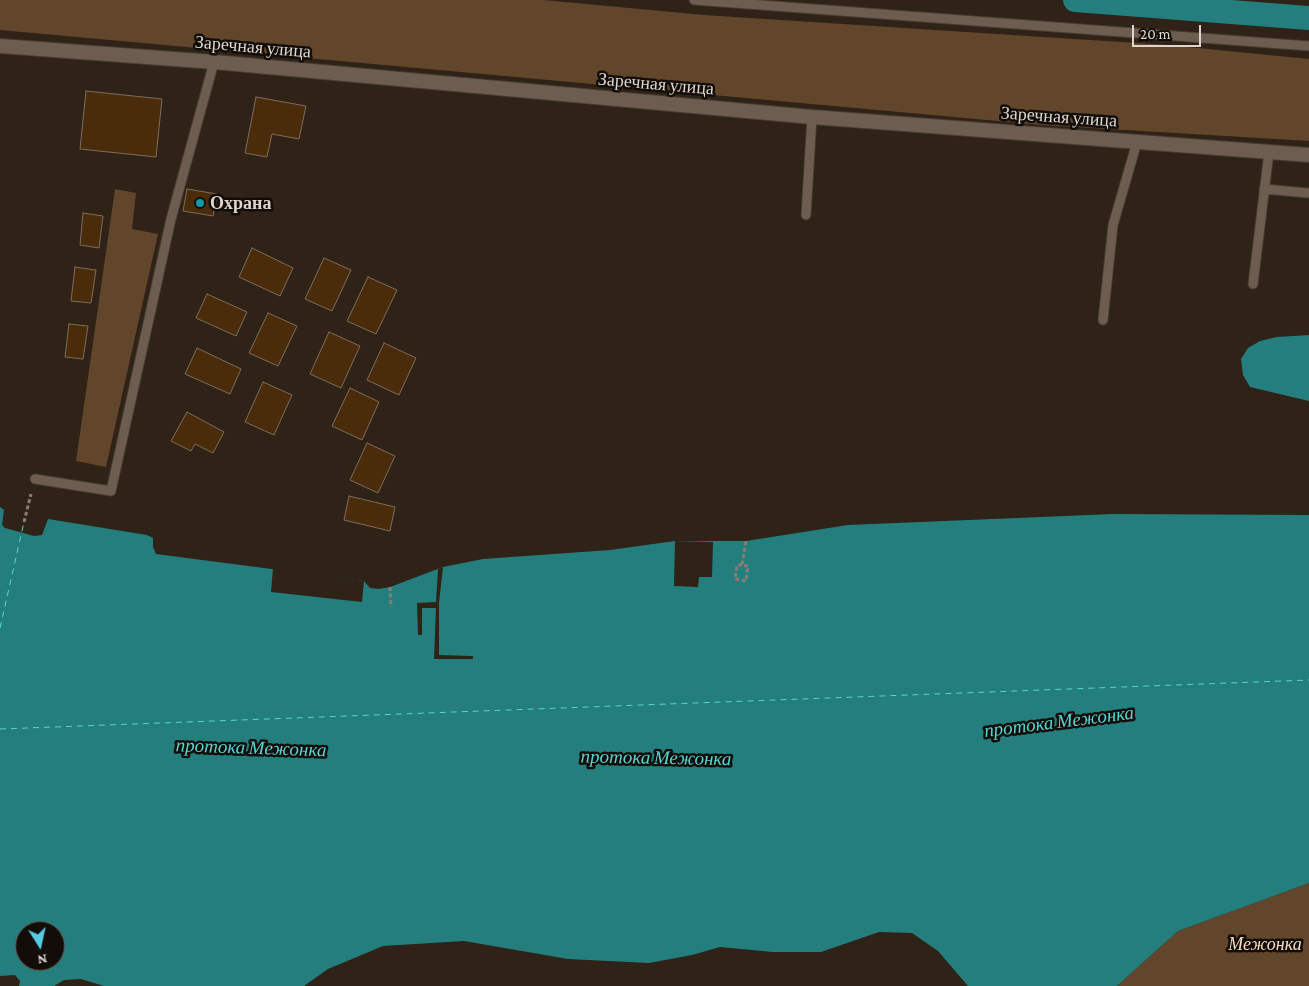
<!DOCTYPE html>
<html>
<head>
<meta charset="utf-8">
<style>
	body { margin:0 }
	#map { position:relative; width:1309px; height:986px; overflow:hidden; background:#2f2216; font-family:"Crimson Pro",serif }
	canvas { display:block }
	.north { position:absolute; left:15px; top:921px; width:50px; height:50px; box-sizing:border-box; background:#120d08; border:1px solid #645d57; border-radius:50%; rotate:170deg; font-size:14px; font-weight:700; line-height:20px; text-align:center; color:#ded6ce }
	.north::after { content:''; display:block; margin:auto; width:18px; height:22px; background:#57c9e2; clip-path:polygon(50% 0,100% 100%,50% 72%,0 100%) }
	.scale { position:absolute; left:1132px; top:25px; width:69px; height:22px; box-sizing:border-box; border:2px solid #ded6ce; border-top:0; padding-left:6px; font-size:15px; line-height:18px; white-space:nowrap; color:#ded6ce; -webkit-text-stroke:4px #120d08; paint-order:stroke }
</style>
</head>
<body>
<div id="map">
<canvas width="1309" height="986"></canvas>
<div class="north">N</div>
<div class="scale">20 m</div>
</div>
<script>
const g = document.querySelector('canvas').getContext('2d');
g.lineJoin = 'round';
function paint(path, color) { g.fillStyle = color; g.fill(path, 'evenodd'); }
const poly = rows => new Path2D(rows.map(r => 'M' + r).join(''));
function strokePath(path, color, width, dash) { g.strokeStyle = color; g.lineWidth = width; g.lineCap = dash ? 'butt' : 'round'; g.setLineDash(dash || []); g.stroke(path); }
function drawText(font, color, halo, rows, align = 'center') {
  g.font = font + ' "Crimson Pro",serif'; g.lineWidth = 5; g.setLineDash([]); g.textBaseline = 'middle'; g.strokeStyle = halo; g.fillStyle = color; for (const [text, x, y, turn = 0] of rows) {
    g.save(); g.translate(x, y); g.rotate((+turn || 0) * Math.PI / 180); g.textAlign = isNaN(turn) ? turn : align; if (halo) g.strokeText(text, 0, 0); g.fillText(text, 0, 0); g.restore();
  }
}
paint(poly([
	[0,0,543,0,704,15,1167,45,1309,59,1309,141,1042,125,0,30],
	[115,189,136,193,132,229,158,234,106,467,76,461],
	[1309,883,1309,986,1117,986,1178,931]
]), '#62462b');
paint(poly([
	[1309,335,1309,401,1250,387,1243,375,1241,359,1248,348,1260,341,1277,337],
	[0,507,4,510,2,525,5,528,34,536,42,535,48,519,147,535,153,538,153,547,156,554,364,581,370,588,379,589,390,587,443,567,483,559,610,550,675,541,746,541,848,525,1113,514,1309,515,1309,883,1178,931,1117,986,968,986,938,951,912,933,879,932,821,952,773,952,720,947,692,955,649,963,568,959,464,941,383,946,328,969,304,986,104,986,81,979,64,980,54,986,19,986,20,981,15,975,0,976],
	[25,931,55,931,55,961,25,961]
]), '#257e7e');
paint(poly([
	[675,541,713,542,712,577,699,577,698,587,674,586],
	[443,567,439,603,439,655,473,656,473,659,434,659,436,608,422,608,422,635,418,635,417,603,436,602,438,569],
	[273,568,364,581,362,602,271,592]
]), '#2f2216');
strokePath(poly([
	[1075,0,1309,18]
]), '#257e7e', 24);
strokePath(poly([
	[0,628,24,522],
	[0,729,1309,680]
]), '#56d5d6', 1, [6, 5]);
const building = poly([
	[86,91,162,99,156,157,80,149,86,91],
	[256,97,306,106,299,139,272,134,267,157,245,153,256,97],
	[187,189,217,194,213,216,183,211,187,189],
	[83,213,103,216,99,248,80,245,83,213],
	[252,248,293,268,280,296,239,277,252,248],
	[324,258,351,270,332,311,305,299,324,258],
	[75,267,96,270,91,303,71,301,75,267],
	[368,277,397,290,376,334,347,321,368,277],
	[207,294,247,312,236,336,196,318,207,294],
	[268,313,297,326,278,366,249,353,268,313],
	[69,324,88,326,83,359,65,357,69,324],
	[329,332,360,346,341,388,310,374,329,332],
	[384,343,416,358,399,395,367,380,384,343],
	[197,348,241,369,230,394,185,374,197,348],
	[263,382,292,395,274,435,245,422,263,382],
	[350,388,379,402,362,440,332,426,350,388],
	[187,412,224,432,213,453,195,444,191,451,171,441,187,412],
	[367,443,395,456,378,493,350,480,367,443],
	[349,496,395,507,390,531,344,520,349,496]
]);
paint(building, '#4b2c0a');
strokePath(building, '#7d6d5f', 1);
const service = poly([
	[694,0,1309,46],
	[1264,189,1308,193],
	[806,215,812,117],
	[1253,284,1269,152],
	[1103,320,1113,225,1137,142],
	[35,479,111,491,171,219,214,62]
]);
const minor = poly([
	[0,46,214,62,812,117,1309,155]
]);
strokePath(service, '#473c33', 11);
strokePath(minor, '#473c33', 16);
strokePath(poly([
	[24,522,31,494],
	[742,565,737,565,735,579,746,581,748,566,742,565,746,541],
	[390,587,391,607]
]), '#887d73', 3, [4, 2.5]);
strokePath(service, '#6d5d50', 9);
strokePath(minor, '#6d5d50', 14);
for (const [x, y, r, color] of [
	[200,203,5,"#0f9aa8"]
]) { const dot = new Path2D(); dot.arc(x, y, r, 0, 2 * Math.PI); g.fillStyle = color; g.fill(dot); strokePath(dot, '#120d08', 2); }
drawText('18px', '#ded6ce', '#120d08', [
	["Заречная улица",253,47,5],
	["Заречная улица",656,84,5],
	["Заречная улица",1059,117,4]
]);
drawText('bold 18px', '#ded6ce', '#120d08', [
	["Охрана",210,203]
], 'left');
drawText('italic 18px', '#f6dbc2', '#120d08', [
	["Межонка",1265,944]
]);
drawText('italic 19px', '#56d5d6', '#120d08', [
	["протока Межонка",1059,722,-7],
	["протока Межонка",251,748,2],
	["протока Межонка",656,758,1]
]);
</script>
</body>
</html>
